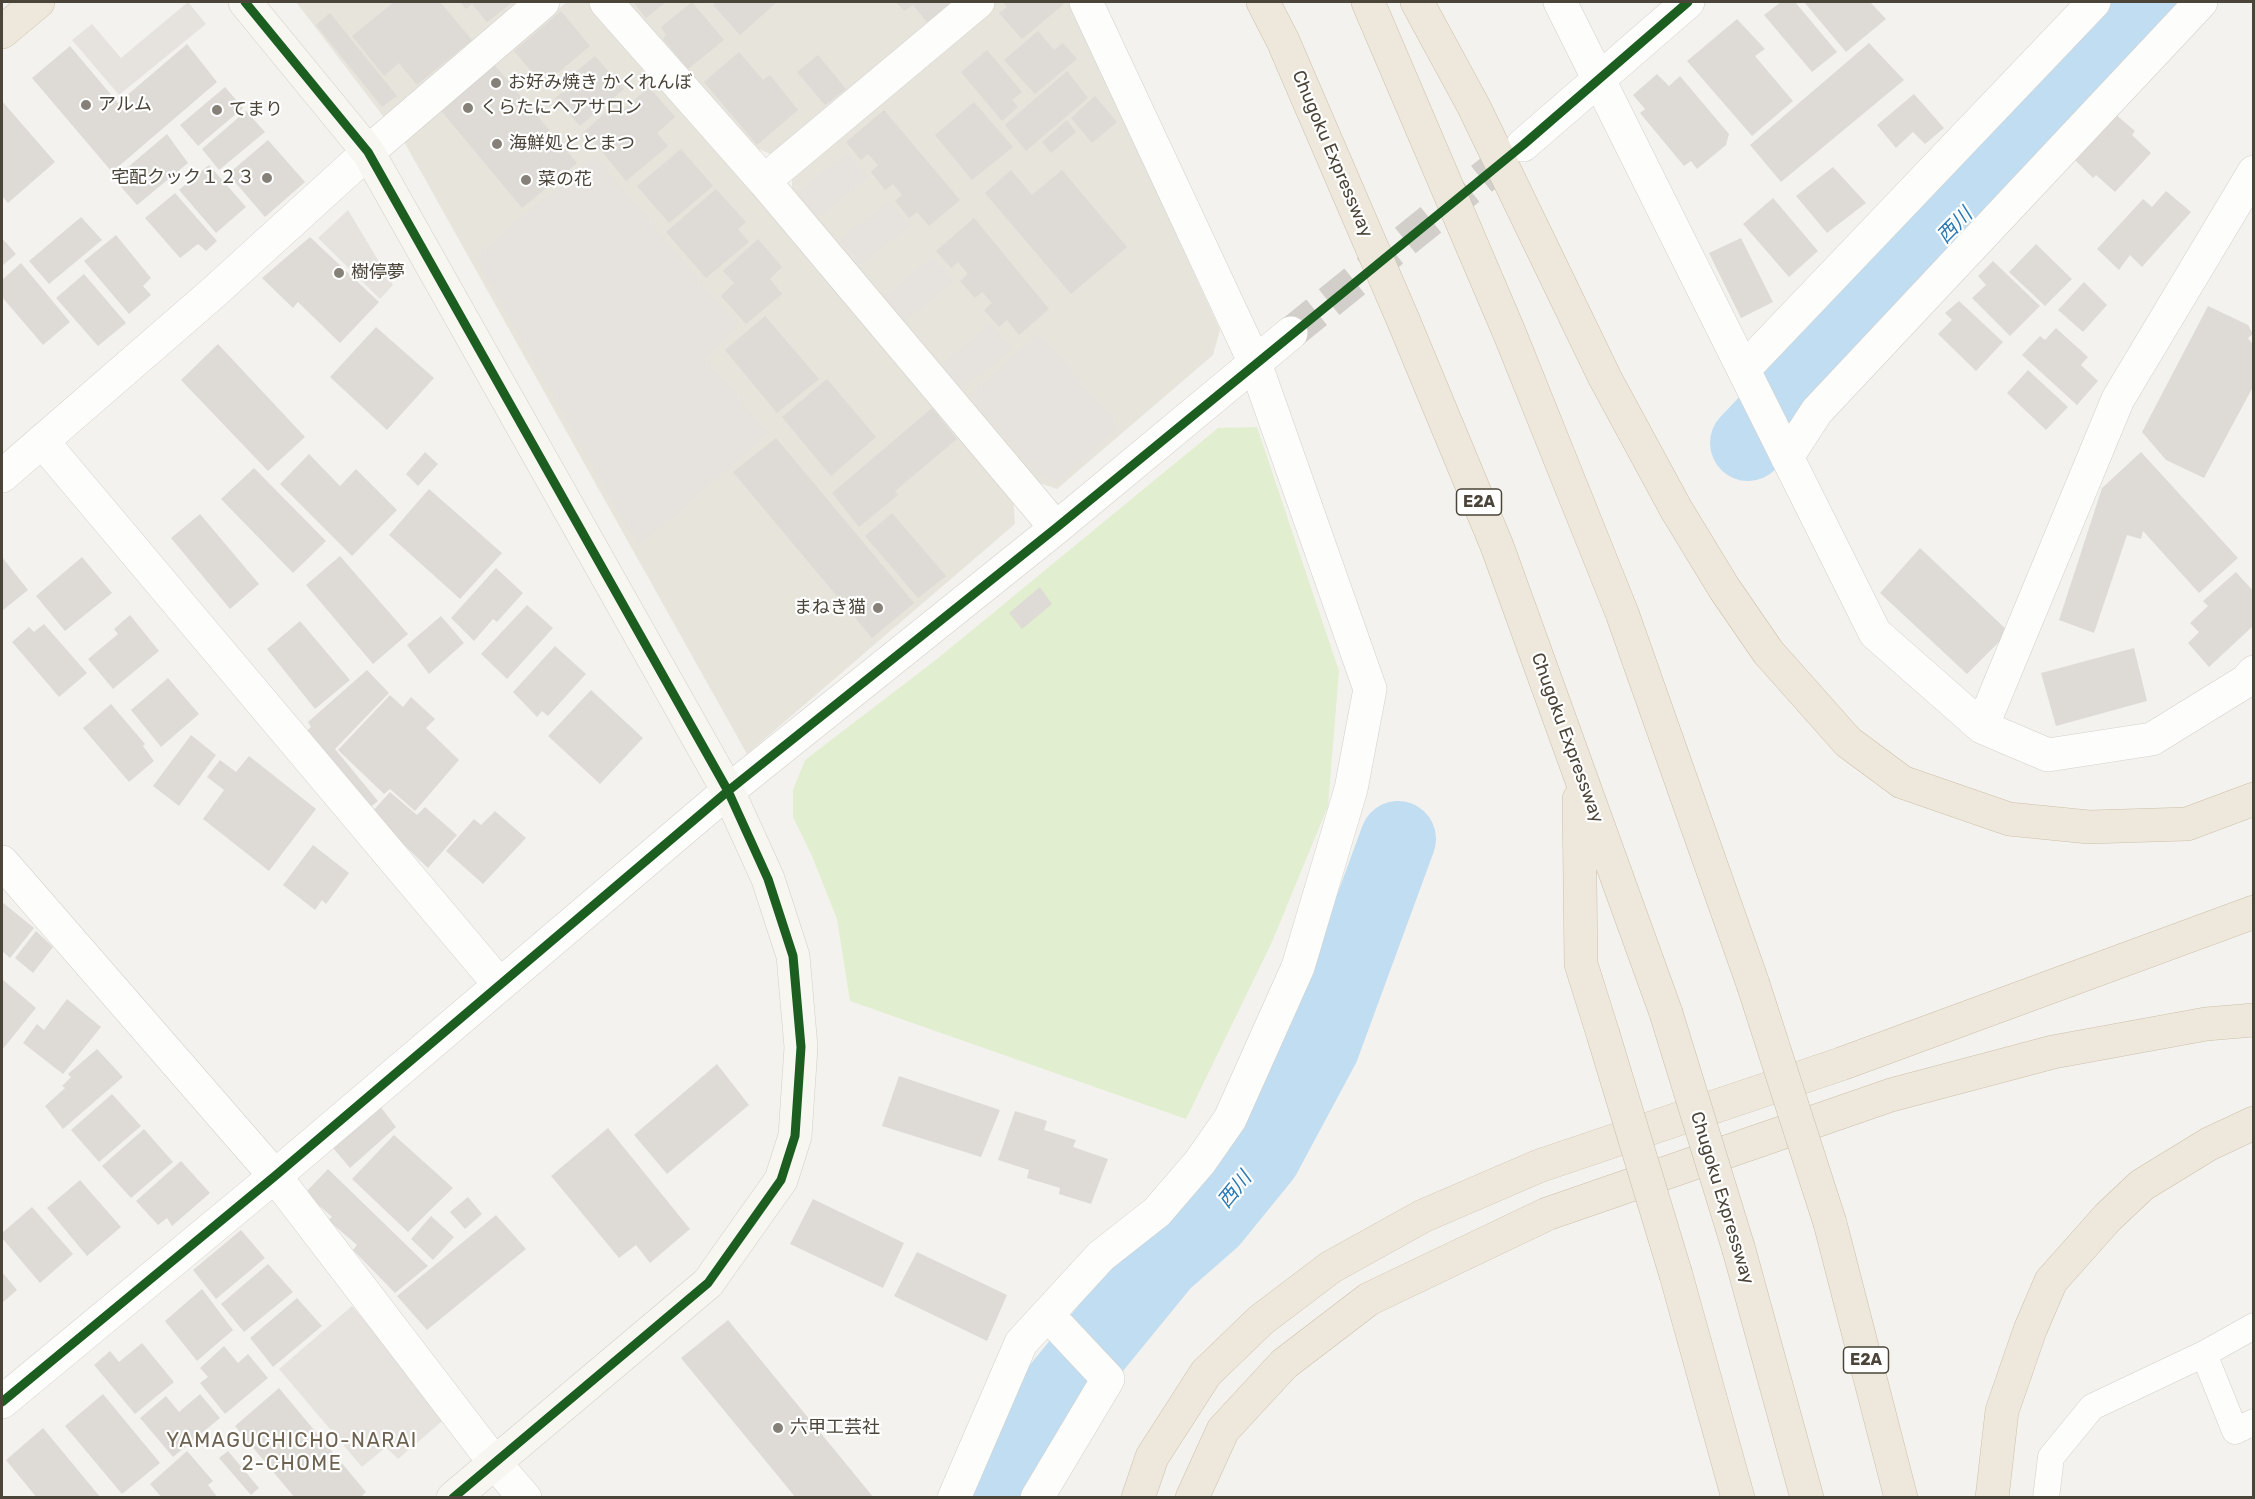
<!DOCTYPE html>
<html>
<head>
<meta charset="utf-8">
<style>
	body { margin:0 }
	#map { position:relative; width:2255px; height:1499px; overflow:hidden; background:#f4f2ee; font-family:Rubik,sans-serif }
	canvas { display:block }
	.frame { position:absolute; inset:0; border:3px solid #4b4439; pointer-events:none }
</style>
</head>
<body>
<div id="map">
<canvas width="2255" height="1499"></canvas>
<div class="frame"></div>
</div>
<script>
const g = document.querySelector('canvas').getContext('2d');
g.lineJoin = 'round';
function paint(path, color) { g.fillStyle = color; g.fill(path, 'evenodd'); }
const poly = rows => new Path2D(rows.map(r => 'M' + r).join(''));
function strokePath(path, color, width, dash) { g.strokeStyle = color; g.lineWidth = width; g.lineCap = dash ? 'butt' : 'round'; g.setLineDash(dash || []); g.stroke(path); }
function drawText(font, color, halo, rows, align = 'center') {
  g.font = font + ' Rubik,"Noto Sans JP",sans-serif'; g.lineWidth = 4.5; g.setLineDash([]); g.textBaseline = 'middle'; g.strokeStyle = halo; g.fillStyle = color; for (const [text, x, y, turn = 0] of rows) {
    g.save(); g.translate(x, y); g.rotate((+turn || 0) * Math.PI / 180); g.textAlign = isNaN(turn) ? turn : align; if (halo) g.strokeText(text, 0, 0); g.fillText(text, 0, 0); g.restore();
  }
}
paint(poly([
	[296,2,521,2,386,120],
	[567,2,592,2,1013,496,1015,524,747,754,402,138],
	[626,2,955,2,774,155,745,144],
	[995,2,1070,2,1220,330,1213,355,1057,489,1034,481,792,194,792,175]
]), '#e7e4dc');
paint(poly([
	[1257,427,1339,671,1328,806,1272,942,1186,1119,850,1001,837,919,812,856,793,817,793,790,805,760,937,659,1218,428]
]), '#e1eecf');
paint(poly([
	[188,2,206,24,119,95,72,40,92,24,121,58],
	[847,153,868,178,818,217,798,193],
	[595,156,738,327,705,358,768,434,638,546,475,257],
	[889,201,909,226,860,265,839,241],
	[348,210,393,285,380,299,318,238],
	[933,257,954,281,904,321,884,297],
	[991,324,1012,349,962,389,942,364],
	[1040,334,1119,428,1058,482,1038,475,969,395],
	[352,1306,447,1417,398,1459,386,1447,362,1467,279,1369]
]), '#e6e3df');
strokePath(poly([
	[1748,443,1998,181,2154,2],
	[1001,1498,1009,1478,1056,1393,1163,1262,1211,1220,1263,1156,1322,1046,1398,839]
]), '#c0ddf1', 76);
paint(poly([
	[394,2,440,2,472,40,417,85,399,63,384,76,352,36],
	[460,2,513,2,487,22,472,4,466,9],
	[633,2,666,2,646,18],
	[692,2,724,40,688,69,663,39,666,35,661,27],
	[717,2,777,2,740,35,713,5],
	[896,2,951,2,927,22,913,5,904,11],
	[1003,2,1062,2,1064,4,1022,39,999,13,1007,7],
	[1781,2,1795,2,1837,52,1812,72,1764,15],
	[1804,2,1870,2,1886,19,1846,52],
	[561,11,590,46,543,85,514,51],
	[330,13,397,96,382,107,316,25],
	[1737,19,1765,49,1755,56,1793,101,1752,136,1687,61],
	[1038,31,1054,50,1063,43,1077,59,1035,94,1004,60],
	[1869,43,1904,80,1781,182,1750,145],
	[187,44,217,82,112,172,32,78,70,46,118,103],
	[987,50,1022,92,1012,100,1018,107,1002,121,961,72],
	[739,52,763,80,770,75,798,110,757,145,704,82],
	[818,55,846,89,825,105,797,72],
	[595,56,624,89,580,126,555,98,578,80,573,74],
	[493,63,577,163,522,208,439,108],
	[1067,71,1088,98,1026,151,1005,125],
	[1657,74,1669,86,1680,76,1729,134,1726,145,1697,169,1691,161,1684,166,1640,113,1645,109,1633,95],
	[225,87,243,108,198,146,180,125],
	[649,87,675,117,657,133,668,146,626,181,585,131,616,103,623,110],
	[1914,94,1944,128,1925,144,1913,132,1896,148,1877,125],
	[1095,96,1117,122,1092,143,1071,118],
	[2,101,55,162,8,203,2,196],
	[974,102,1013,147,972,180,935,135],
	[884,110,960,200,929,226,917,212,909,218,895,201,902,195,893,184,885,190,871,172,878,165,868,154,861,160,846,142],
	[246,111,265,132,219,170,202,149],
	[2114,113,2135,131,2132,135,2151,153,2115,192,2096,175,2093,178,2071,156],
	[1067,120,1076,132,1051,153,1042,142],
	[167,134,188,163,137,205,114,179],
	[268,140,305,182,265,217,228,174],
	[681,149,713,186,669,223,637,186],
	[209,165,246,207,216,233,179,190],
	[1833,167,1866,203,1827,233,1796,196],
	[1011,170,1032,195,1062,170,1127,247,1071,294,985,193],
	[716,189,746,222,738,229,749,242,706,278,666,232],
	[2166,191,2191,212,2142,267,2130,255,2119,270,2097,249,2143,199,2152,207],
	[175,193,217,241,206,251,198,244,180,258,145,218],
	[1773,198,1818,251,1789,277,1743,224],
	[81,217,102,240,49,284,29,261],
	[974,218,1049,309,1019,335,1007,320,999,327,984,310,992,303,982,292,975,298,960,281,968,274,958,262,951,268,936,251],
	[116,235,151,278,143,286,151,295,129,314,84,261],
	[310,237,379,302,340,343,298,302,293,308,262,278],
	[2,238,16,254,2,266],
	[1741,238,1773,302,1741,318,1709,253],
	[758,239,782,267,770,279,782,294,746,324,721,296,734,283,723,271],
	[2036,244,2072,279,2045,306,2009,272],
	[1993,261,2040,306,2010,336,1972,298,1986,285,1978,276],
	[21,263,70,322,43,345,2,297,2,280],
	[84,274,126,323,98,346,56,298],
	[2084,282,2107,305,2083,332,2058,310],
	[1959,301,2003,342,1976,371,1938,334,1952,320,1945,313],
	[2208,306,2248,325,2253,334,2248,338,2254,346,2254,385,2204,478,2166,460,2142,432],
	[765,316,819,379,777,413,725,350],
	[376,327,434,378,387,430,330,377],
	[2056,328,2088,357,2081,365,2098,381,2077,405,2022,355,2040,336,2045,340],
	[218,344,305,437,268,471,181,380],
	[2028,370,2068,407,2046,430,2007,393],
	[827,379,876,437,831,476,782,417],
	[932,408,957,439,895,491,898,495,859,527,832,493],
	[776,438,914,603,872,638,733,472],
	[425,452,438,464,418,486,406,474],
	[2141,452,2238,558,2199,593,2143,531,2141,539,2127,535,2094,633,2059,620,2102,488],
	[309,454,340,486,356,469,397,510,352,556,280,484],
	[254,468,326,541,293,573,221,499],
	[429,489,502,553,460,599,389,535],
	[892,513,946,576,918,598,865,536],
	[200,514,259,584,230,609,171,538],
	[1920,548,2009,632,1967,674,1880,593],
	[340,556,408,634,373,664,306,585],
	[2,557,28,590,2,611],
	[82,557,112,593,65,631,36,596],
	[496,568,523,593,497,622,493,619,474,641,451,618],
	[2236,572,2254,592,2254,625,2209,667,2188,643,2199,632,2190,623,2208,606,2203,601],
	[1040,587,1052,604,1022,629,1009,613],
	[527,605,553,628,507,679,481,654],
	[130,615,159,651,113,689,88,659,118,634,114,629],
	[441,616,464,643,429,674,407,645],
	[300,621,350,680,315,709,267,649],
	[44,624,87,673,59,697,12,642,29,627,34,632],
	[555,646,586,674,548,716,542,711,537,717,513,692],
	[2134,648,2147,701,2056,726,2041,673],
	[367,670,389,693,335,749,378,801,368,809,304,733,311,727,308,722],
	[168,678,199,714,161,747,131,710],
	[591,690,643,738,600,784,548,736],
	[390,695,403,707,411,697,435,719,426,728,459,760,415,811,390,789,384,794,338,750],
	[111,704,145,744,143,746,154,761,129,782,83,728],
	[191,735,216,755,179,806,153,786],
	[249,756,316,809,269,871,203,819,224,790,207,777,220,760,236,772],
	[390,792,417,815,425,807,457,835,428,868,371,813],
	[495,811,526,838,483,884,446,851,474,819,481,825],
	[313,845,349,873,326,904,322,900,315,910,283,885],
	[2,902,34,928,10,958,2,951],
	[36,931,53,947,33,973,15,958],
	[2,979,36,1008,2,1050],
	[67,999,101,1027,63,1074,23,1043,37,1024,44,1030],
	[97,1049,123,1077,63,1129,45,1106,65,1088,62,1086,71,1077,68,1074],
	[717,1064,749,1105,667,1174,634,1135],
	[899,1076,1000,1110,981,1157,882,1126],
	[112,1094,141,1126,99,1162,71,1130],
	[380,1106,396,1127,350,1168,333,1148],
	[1015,1111,1047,1121,1044,1130,1076,1140,1073,1147,1108,1159,1091,1204,1059,1194,1060,1188,1027,1178,1029,1170,998,1160],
	[608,1128,690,1229,650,1263,636,1245,619,1258,551,1176],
	[144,1129,173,1162,131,1198,102,1166],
	[394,1135,453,1188,408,1232,352,1179],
	[181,1161,210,1193,172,1226,167,1218,158,1225,136,1201],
	[328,1169,428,1266,395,1293,353,1250,357,1245,328,1220,332,1217,305,1193],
	[80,1180,121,1227,87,1256,47,1208],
	[468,1197,482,1214,465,1229,450,1212],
	[813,1199,904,1243,883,1288,790,1244],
	[32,1207,73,1254,40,1283,2,1238,2,1233],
	[496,1215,526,1249,427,1330,397,1296],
	[431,1216,454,1237,433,1260,411,1239],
	[241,1230,265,1258,216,1299,193,1270],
	[917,1252,1007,1295,987,1341,894,1296],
	[268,1264,293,1292,244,1332,221,1304],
	[2,1272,17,1290,2,1303],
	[202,1289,233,1330,197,1361,165,1321],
	[297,1298,322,1326,273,1367,250,1338],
	[728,1320,874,1498,796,1498,681,1358],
	[142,1343,174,1382,135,1414,94,1365,110,1351,119,1362],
	[224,1346,238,1363,248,1354,268,1378,225,1414,200,1383,208,1377,200,1368],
	[279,1388,366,1492,360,1498,295,1498,235,1426],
	[103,1394,160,1463,122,1494,65,1426],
	[200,1394,220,1418,173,1457,140,1418,166,1396,179,1412],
	[43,1428,101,1498,37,1498,6,1460],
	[187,1451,213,1481,208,1485,218,1498,162,1498,150,1484],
	[228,1451,259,1488,251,1495,219,1458]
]), '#dedbd6');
strokePath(poly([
	[1291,333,1522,146]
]), '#d2cfca', 33, [33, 16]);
const lane = poly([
	[2254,1326,2204,1354,2235,1431,2254,1422],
	[2046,1498,2051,1457,2092,1407,2204,1354]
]);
const street = poly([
	[606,2,764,181],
	[978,2,764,181,1056,528],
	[1560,2,1875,633,1982,727,2048,755,2152,739,2246,681,2254,672],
	[1523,145,1688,2],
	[1744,369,2094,2],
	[42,441,500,985],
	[1787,457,1817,411,2201,2],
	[2,476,213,293,368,152,543,2],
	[1982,727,2118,399,2254,172],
	[2,862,275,1176,494,1462,525,1498],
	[2,1402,275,1176,728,791,1056,528,1291,333],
	[954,1498,1021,1343,1101,1256,1157,1212,1200,1162,1230,1119,1298,967,1351,789,1370,689,1255,363,1086,2],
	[1037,1498,1108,1379,1048,1315]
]);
const secondary = poly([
	[245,2,368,152,728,791,768,879,793,956,801,1047,795,1136,781,1180,708,1283,453,1498]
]);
const highway = poly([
	[1263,2,1283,41,1404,322,1497,546,1666,1013],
	[1368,2,1509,332,1622,613,1753,984],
	[1417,2,1474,107,1605,378,1676,509,1724,588,1768,652,1848,742,1902,782,2009,819,2089,827,2187,824,2254,799],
	[2,32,38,2],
	[1579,799,1581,964,1603,1034],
	[1830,1223,1901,1498],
	[1739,1250,1807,1498],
	[1676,1275,1738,1498],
	[1138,1498,1152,1457,1206,1373,1261,1320,1331,1267,1423,1216,1539,1166,1841,1064,2254,912],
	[1192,1498,1223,1430,1284,1364,1369,1299,1547,1214,1891,1095,2053,1052,2206,1024,2254,1020],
	[1992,1498,2002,1411,2030,1330,2051,1281,2108,1217,2142,1185,2209,1144,2254,1123]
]);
strokePath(lane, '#d2d0cb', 27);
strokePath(street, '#d2d0cb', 34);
strokePath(secondary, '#d3cfc5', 34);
strokePath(highway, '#ccbfa9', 34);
strokePath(lane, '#fdfdfc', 26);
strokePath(street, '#fdfdfc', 33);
strokePath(secondary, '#f7f6f1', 33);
strokePath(highway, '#ede8db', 33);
const highwayBridge = poly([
	[1753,984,1830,1223],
	[1666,1013,1739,1250],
	[1603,1034,1676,1275]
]);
strokePath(highwayBridge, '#ccbfa9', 34, []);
strokePath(highwayBridge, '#ede8db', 33);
strokePath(poly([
	[245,2,368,152,728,791,768,879,793,956,801,1047,795,1136,781,1180,708,1283,453,1498],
	[2,1402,275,1176,728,791,1056,528,1523,145,1688,2]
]), '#1b5e20', 9);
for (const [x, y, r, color] of [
	[496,83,6,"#868178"],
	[86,105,6,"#868178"],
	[468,108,6,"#868178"],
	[217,110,6,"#868178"],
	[497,144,6,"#868178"],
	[267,178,6,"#868178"],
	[526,180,6,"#868178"],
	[339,273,6,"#868178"],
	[878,608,6,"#868178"],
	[778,1428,6,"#868178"]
]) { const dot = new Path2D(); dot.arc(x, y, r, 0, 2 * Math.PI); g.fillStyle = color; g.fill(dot); strokePath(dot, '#fff', 2); }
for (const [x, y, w] of [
	[1479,502,45],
	[1866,1360,45]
]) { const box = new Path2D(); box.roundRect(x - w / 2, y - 13, w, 26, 4.5); g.fillStyle = '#fff'; g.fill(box); strokePath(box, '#4b4439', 1.5); }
drawText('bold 16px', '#4b4439', null, [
	["E2A",1479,502],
	["E2A",1866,1360]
]);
drawText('18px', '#4b4439', '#fff', [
	["お好み焼き かくれんぼ",508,83],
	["アルム",98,105],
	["くらたにヘアサロン",480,108],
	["てまり",229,110],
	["海鮮処ととまつ",509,144],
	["宅配クック１２３",255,178,"right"],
	["菜の花",538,180],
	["樹停夢",351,273],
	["まねき猫",866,608,"right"],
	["六甲工芸社",790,1428]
], 'left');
drawText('18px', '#4b4439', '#fff', [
	["Chugoku Expressway",1332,154,67],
	["Chugoku Expressway",1567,738,70],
	["Chugoku Expressway",1722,1198,73]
]);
drawText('italic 20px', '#2e7ab2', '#fff', [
	["西川",1955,226,-46],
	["西川",1235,1190,-51]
]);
g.letterSpacing = '1.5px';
drawText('20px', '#6e6250', '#fff', [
	["YAMAGUCHICHO-NARAI",292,1441],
	["2-CHOME",292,1464]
]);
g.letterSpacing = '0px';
</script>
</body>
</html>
